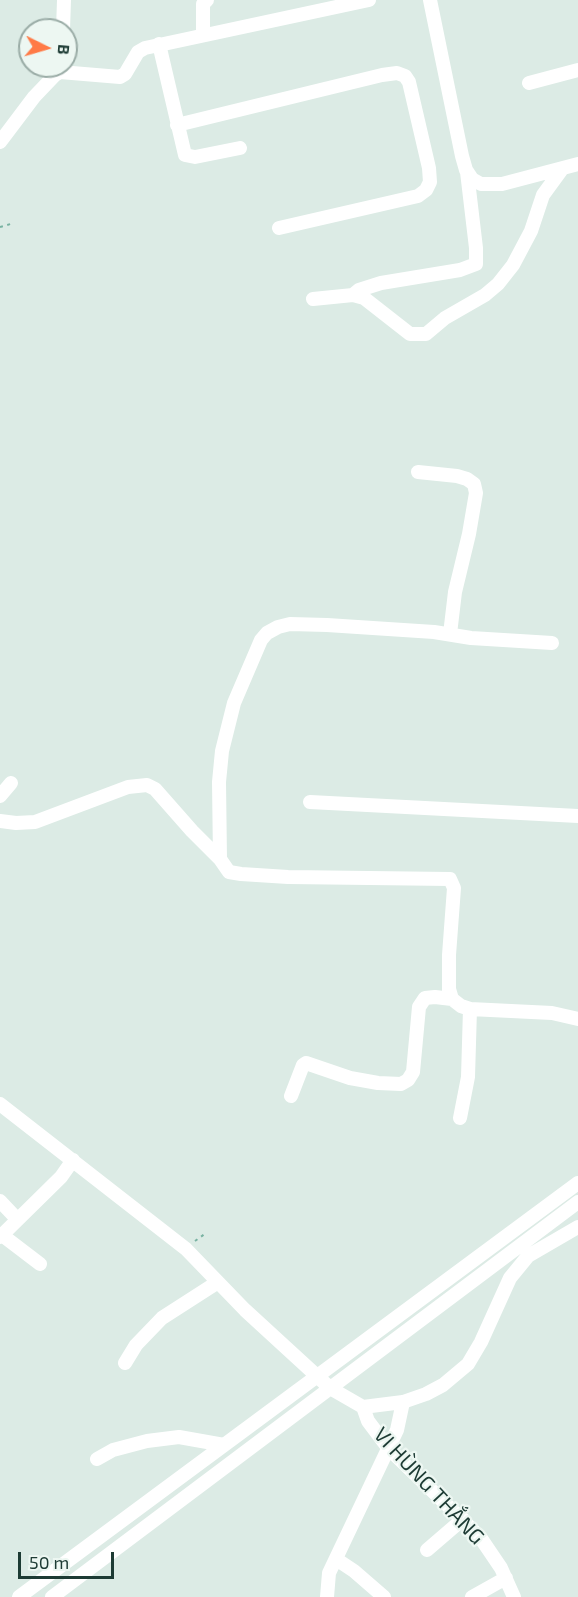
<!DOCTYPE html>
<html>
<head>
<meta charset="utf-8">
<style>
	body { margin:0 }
	#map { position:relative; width:578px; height:1597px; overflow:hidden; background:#dcebe5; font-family:"Exo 2",sans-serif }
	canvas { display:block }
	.north { position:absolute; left:18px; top:18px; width:60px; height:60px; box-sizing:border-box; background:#edf7f2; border:2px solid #9aaca6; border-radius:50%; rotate:95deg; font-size:16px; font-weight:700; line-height:24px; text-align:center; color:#1d3b34 }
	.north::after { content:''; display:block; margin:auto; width:21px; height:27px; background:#ff7a46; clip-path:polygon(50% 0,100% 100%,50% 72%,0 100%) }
	.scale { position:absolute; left:18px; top:1552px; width:96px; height:27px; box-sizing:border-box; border:3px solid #1d3b34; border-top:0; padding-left:8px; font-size:18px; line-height:21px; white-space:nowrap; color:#1d3b34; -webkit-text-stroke:4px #edf7f2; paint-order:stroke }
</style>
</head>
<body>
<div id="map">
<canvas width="578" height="1597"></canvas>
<div class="north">B</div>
<div class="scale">50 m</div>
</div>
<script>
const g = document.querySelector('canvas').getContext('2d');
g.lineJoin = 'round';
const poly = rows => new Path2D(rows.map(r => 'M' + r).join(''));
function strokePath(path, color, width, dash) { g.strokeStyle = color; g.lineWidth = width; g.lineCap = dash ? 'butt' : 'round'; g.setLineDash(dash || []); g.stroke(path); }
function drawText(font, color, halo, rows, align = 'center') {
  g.font = font + ' "Exo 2",sans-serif'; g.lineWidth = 4.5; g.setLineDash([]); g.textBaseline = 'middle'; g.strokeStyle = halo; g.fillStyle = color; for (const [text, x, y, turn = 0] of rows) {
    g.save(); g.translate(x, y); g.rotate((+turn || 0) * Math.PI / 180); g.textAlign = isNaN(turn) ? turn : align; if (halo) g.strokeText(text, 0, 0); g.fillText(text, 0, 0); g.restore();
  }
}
strokePath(poly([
	[0,227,14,223],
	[195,1241,206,1233]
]), '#79b2a2', 2, [3, 4.5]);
strokePath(poly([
	[430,0,462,156,466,170,472,179,481,184,502,184,578,164],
	[63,30,64,0],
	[203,34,203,4,207,0],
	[159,44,185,155,195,157,240,148],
	[529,83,578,70],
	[177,125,382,75,397,73,405,76,409,82,429,168,430,182,426,190,418,196,279,228],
	[0,142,34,97,55,75,60,72,120,77,125,74,138,52,145,48,369,0],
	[353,295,359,290,381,283,460,270,476,264,476,248,467,172],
	[313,299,353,295,364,298,410,334,426,334,445,318,485,295,498,284,513,265,531,231,543,195,562,169],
	[418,472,457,476,467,479,474,484,476,493,469,534,455,592,450,634],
	[552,643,471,638,434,632,327,625,290,624,278,627,267,633,261,640,234,703,222,751,219,782,220,859,229,872,241,874,288,877,450,879,454,888,449,955,449,989,452,999,461,1006,470,1009,552,1013,578,1019],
	[0,796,11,783],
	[310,802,578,816],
	[0,821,16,823,35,822,128,787,147,785,155,789,192,831,220,859],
	[291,1096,303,1065,306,1063,350,1078,378,1083,401,1084,408,1080,413,1072,419,1007,425,998,435,997,452,999],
	[0,1104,186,1249,245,1310,330,1388,363,1407,403,1402,426,1394,443,1385,468,1364,481,1342,510,1278,528,1256,578,1227],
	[460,1118,468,1077,470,1009],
	[0,1201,17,1219],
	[2,1235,40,1264],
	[0,1237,61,1177,73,1160],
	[125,1363,136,1345,162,1318,218,1282],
	[363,1407,368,1421,389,1449,480,1537,501,1568,514,1597],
	[97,1459,113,1450,147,1441,179,1437,224,1445],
	[427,1550,463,1519],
	[336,1559,354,1571,384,1597],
	[19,1597,578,1183],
	[52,1597,578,1202],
	[327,1597,329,1573,397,1430,403,1402],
	[472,1597,506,1578]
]), '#fff', 14);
drawText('21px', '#1d3b34', '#edf7f2', [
	["VI HÙNG THẮNG",429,1486,47]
]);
</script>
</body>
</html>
